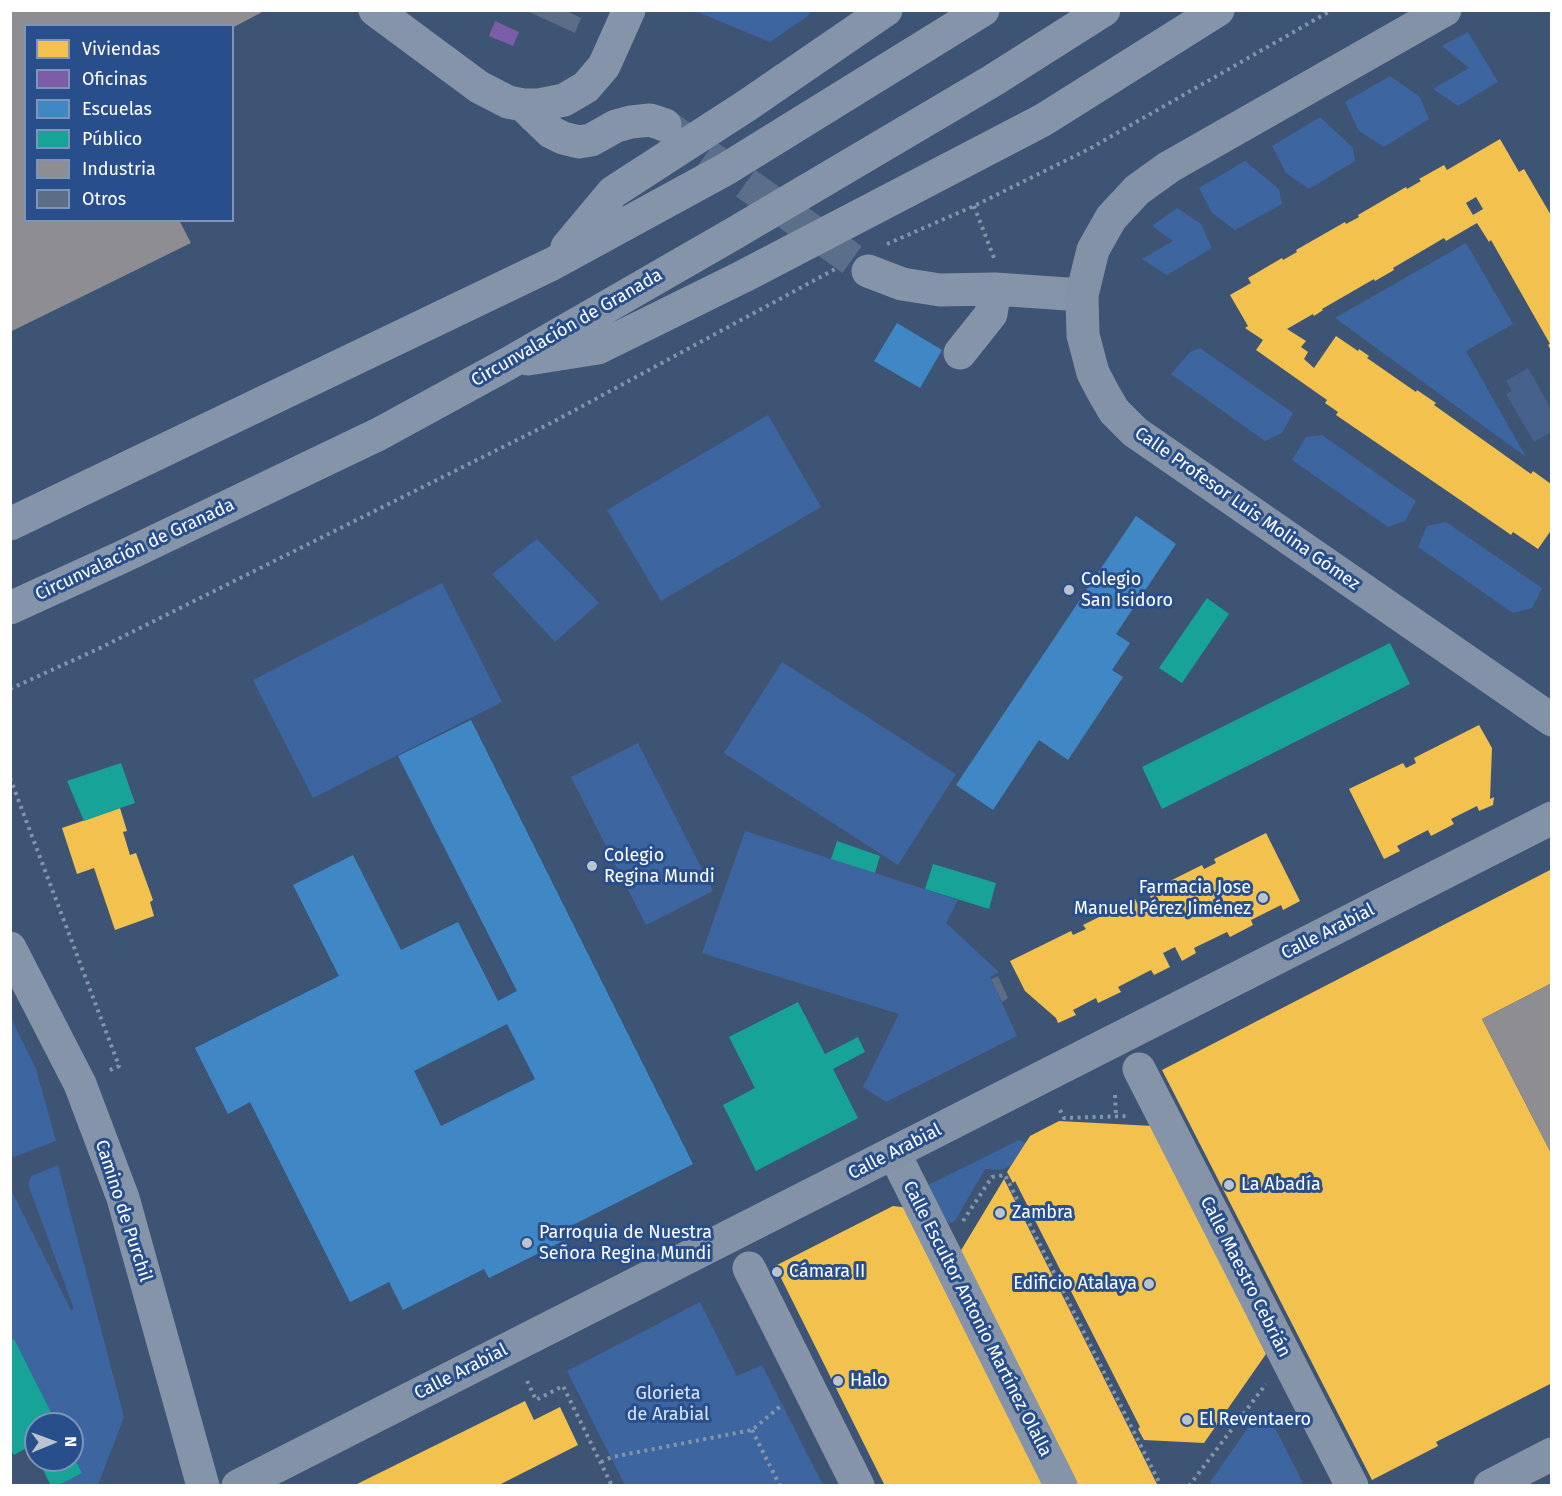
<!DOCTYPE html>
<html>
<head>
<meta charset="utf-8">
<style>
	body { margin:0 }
	#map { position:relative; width:1562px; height:1496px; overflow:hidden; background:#3e5475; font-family:"Fira Sans",sans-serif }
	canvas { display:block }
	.frame { position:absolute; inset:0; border:12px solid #fff; pointer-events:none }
	.legend { position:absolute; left:24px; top:24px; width:210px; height:198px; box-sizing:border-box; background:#284f8b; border:2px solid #7e95b9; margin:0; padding:8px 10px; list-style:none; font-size:18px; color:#fff }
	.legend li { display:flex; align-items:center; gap:12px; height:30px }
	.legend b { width:30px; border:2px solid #7e95b9 }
	.north { position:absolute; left:24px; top:1412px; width:60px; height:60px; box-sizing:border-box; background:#284f8b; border:2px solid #7e95b9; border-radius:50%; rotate:89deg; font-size:16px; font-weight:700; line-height:24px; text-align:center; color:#fff }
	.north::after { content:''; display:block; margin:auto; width:21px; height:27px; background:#bbc3cf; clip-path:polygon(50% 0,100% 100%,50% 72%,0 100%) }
</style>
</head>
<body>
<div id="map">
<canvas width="1562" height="1496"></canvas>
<div class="frame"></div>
<ul class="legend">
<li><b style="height:16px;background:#f2c14e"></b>Viviendas</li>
<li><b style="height:16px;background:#7b5ea7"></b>Oficinas</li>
<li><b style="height:16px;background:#3f88c5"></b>Escuelas</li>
<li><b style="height:16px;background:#17a398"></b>Público</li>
<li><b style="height:16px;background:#8d8d92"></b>Industria</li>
<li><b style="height:16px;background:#5c6d86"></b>Otros</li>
</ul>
<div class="north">N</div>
</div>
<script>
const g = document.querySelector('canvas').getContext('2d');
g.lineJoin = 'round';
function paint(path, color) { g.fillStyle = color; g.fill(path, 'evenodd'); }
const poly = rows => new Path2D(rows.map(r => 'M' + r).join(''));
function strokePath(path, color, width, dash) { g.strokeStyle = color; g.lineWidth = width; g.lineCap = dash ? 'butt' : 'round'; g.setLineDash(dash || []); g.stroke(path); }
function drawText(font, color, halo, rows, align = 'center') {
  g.font = font + ' "Fira Sans",sans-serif'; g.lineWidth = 6; g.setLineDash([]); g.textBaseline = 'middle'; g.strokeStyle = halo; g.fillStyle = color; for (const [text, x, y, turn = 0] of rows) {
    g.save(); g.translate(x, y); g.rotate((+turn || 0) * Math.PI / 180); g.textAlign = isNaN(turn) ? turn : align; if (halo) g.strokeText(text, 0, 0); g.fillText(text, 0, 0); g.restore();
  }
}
paint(poly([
	[695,11,811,11,809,15,770,42],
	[1468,32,1498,82,1458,106,1433,89,1469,68,1442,46],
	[1390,76,1420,97,1429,119,1384,147,1359,131,1345,102],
	[1320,117,1353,148,1355,161,1309,189,1286,173,1272,146],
	[1245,161,1279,189,1282,204,1235,230,1212,213,1199,188],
	[1177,208,1201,224,1212,248,1167,275,1142,259,1173,241,1152,226],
	[1466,243,1513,324,1466,351,1526,457,1335,318],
	[1200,348,1293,413,1282,433,1265,441,1171,374,1190,352],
	[768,415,821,507,661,601,607,510],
	[1322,435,1416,501,1405,521,1388,527,1292,460,1306,437],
	[1446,522,1542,588,1532,608,1513,613,1418,547,1427,526],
	[537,539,599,603,555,642,492,574],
	[442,583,502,702,313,798,253,680],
	[782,662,956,774,898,865,724,753],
	[638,743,713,891,646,925,571,777],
	[745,831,958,900,946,923,999,972,990,977,1017,1036,886,1102,863,1087,899,1014,702,953],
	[11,1018,36,1069,56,1141,11,1158],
	[1019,1140,1026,1143,1011,1166,1000,1170,985,1169,955,1221,950,1223,932,1212,920,1189],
	[58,1165,124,1417,98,1485,57,1485,82,1473,72,1453,72,1424,57,1424,14,1340,11,1341,11,1190,71,1310,74,1309,28,1184,32,1176],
	[700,1302,737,1376,762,1365,823,1485,625,1485,567,1371],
	[1262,1418,1272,1422,1302,1481,1301,1485,1210,1485,1211,1481,1254,1419]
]), '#3d65a0');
paint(poly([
	[1528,368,1551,409,1551,432,1534,442,1506,394,1512,391,1506,381]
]), '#46628c');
paint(poly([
	[1500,139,1519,172,1524,169,1552,217,1552,352,1548,345,1550,344,1491,240,1489,242,1477,223,1446,241,1444,238,1393,268,1394,270,1375,281,1374,279,1322,309,1323,310,1314,316,1313,314,1287,329,1306,341,1301,347,1308,352,1304,359,1314,368,1336,336,1358,351,1359,349,1369,356,1367,358,1416,392,1417,390,1436,403,1434,405,1531,474,1533,471,1551,484,1552,529,1538,549,1513,532,1511,535,1504,530,1336,415,1338,412,1325,403,1327,400,1256,350,1263,340,1245,328,1248,326,1230,295,1251,283,1248,278,1282,258,1283,260,1297,252,1296,250,1345,222,1346,224,1359,217,1358,215,1406,187,1407,189,1421,181,1419,179,1444,165,1447,170],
	[1476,197,1483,209,1473,215,1466,203],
	[1479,725,1492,748,1490,799,1494,797,1493,805,1479,811,1477,806,1451,819,1454,824,1431,836,1428,830,1397,846,1400,851,1384,859,1349,789,1403,763,1406,768,1416,763,1414,758],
	[120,808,127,831,123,832,130,855,136,853,153,900,150,902,154,916,115,930,94,868,77,874,62,828],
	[1266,833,1300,901,1283,910,1281,905,1251,920,1253,925,1230,937,1227,932,1194,948,1196,953,1182,961,1175,947,1163,953,1170,967,1154,975,1151,970,1118,987,1121,992,1098,1003,1096,998,1073,1010,1076,1015,1058,1023,1056,1018,1025,991,1010,961,1071,931,1073,935,1086,929,1083,925,1135,899,1141,911,1154,904,1148,892,1202,865,1204,869,1216,863,1214,859],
	[1552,869,1552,983,1482,1019,1552,1155,1552,1383,1436,1442,1438,1446,1372,1480,1162,1070],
	[1059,1121,1153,1126,1266,1354,1204,1443,1144,1440,1138,1429,1140,1427,1015,1181,1013,1183,1007,1172,1030,1136],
	[1004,1179,1158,1486,1071,1486,957,1257],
	[893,1206,909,1208,1052,1486,885,1486,775,1266],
	[525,1401,534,1420,560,1407,578,1445,497,1486,353,1486]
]), '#f2c14e');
paint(poly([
	[495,21,519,32,513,46,489,36]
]), '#7b5ea7');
paint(poly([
	[897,323,942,350,920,388,874,361],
	[1136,516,1176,544,1116,634,1130,643,1112,670,1123,677,1068,760,1039,740,993,810,956,785],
	[471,720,693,1164,563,1230,567,1239,489,1278,484,1269,403,1310,389,1282,350,1302,250,1102,228,1114,195,1048,339,976,293,885,353,855,401,950,458,922,498,1001,517,991,398,756],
	[507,1024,535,1079,441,1126,414,1071]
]), '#3f88c5');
paint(poly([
	[1207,598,1229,614,1182,683,1159,668],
	[1390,643,1410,684,1162,809,1142,767],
	[121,763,135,803,84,821,67,781],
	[837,841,880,856,875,873,831,859],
	[933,864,996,883,989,909,925,889],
	[798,1002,825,1054,858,1037,865,1052,833,1069,858,1118,756,1171,723,1105,755,1088,729,1037],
	[14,1339,57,1424,36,1424,36,1457,30,1446,14,1455,10,1449,10,1341],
	[72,1453,82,1473,57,1486,51,1486,38,1460,72,1460]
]), '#17a398');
paint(poly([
	[10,10,266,10,232,28,232,26,26,26,26,220,179,220,191,243,10,332],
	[1552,983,1552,1155,1482,1019]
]), '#8d8d92');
paint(poly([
	[525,10,565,10,581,18,575,33],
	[998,976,1008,998,1002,1002,991,979]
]), '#5c6d86');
strokePath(poly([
	[666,126,868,271]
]), '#5b6e8a', 33, [33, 16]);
strokePath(poly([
	[974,206,994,258],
	[887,244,974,206,1089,149,1332,10],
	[10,689,98,649,553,422,837,268],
	[10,778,119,1066,108,1071],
	[1115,1095,1116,1116],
	[1060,1110,1064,1118,1129,1116],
	[963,1221,992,1177,1005,1175,1161,1486],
	[527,1381,536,1400,563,1386,612,1486],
	[752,1430,780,1486],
	[601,1462,612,1457,752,1430,783,1404],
	[1189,1486,1266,1384]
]), '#8594a8', 4, [3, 4.5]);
strokePath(poly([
	[375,10,479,87,508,102,523,105,539,105,564,100,586,87,604,66,629,10],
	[523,105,551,132,563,138,579,142,591,140,616,126,631,122,650,120,665,125],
	[868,271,902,284,940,290,995,289,1082,295],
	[960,353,991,314,995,289],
	[10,948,80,1084,123,1198,203,1486],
	[1139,1069,1352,1486],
	[894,1153,1061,1486],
	[749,1268,858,1486]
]), '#8594a8', 33);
strokePath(poly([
	[1445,10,1169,167,1137,190,1111,218,1093,250,1082,295,1083,335,1093,373,1103,392,1114,411,1135,432,1552,720],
	[238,1486,1552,818],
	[1490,1486,1552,1454]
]), '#8492a7', 33);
strokePath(poly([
	[567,247,613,192,746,106,886,10],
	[528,359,598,348,744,276,1043,120,1218,10],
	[10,524,552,264,726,169,983,10],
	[10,608,122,557,379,434,509,363,733,234,992,81,1104,10]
]), '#8594a8', 33);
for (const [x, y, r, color] of [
	[1069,590,6,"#bbc3cf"],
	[592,866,6,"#bbc3cf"],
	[1263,898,6,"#bbc3cf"],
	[1229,1185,6,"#bbc3cf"],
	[1000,1213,6,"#bbc3cf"],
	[527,1243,6,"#bbc3cf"],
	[777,1272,6,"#bbc3cf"],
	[1149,1284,6,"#bbc3cf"],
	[838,1381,6,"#bbc3cf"],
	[1187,1420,6,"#bbc3cf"]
]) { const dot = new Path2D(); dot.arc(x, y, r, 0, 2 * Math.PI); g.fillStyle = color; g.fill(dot); strokePath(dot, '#284f8b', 2); }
drawText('18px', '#fff', '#284f8b', [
	["Circunvalación de Granada",567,328,-30],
	["Calle Profesor Luis Molina Gómez",1247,509,35],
	["Circunvalación de Granada",135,550,-25],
	["Calle Arabial",1328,932,-27],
	["Calle Arabial",895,1152,-27],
	["Camino de Purchil",123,1211,72],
	["Calle Maestro Cebrián",1245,1277,63],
	["Calle Escultor Antonio Martínez Olalla",977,1319,63],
	["Calle Arabial",461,1372,-27]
]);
drawText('18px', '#fff', '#284f8b', [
	["Colegio",1081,580],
	["San Isidoro",1081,601],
	["Colegio",604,856],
	["Regina Mundi",604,877],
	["Farmacia Jose",1251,888,"right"],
	["Manuel Pérez Jiménez",1251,909,"right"],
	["La Abadía",1241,1185],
	["Zambra",1012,1213],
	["Parroquia de Nuestra",539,1233],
	["Señora Regina Mundi",539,1254],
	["Cámara II",789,1272],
	["Edificio Atalaya",1137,1284,"right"],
	["Halo",850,1381],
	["El Reventaero",1199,1420]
], 'left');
drawText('18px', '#dae6f7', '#284f8b', [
	["Glorieta",668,1394],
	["de Arabial",668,1415]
]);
</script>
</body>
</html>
